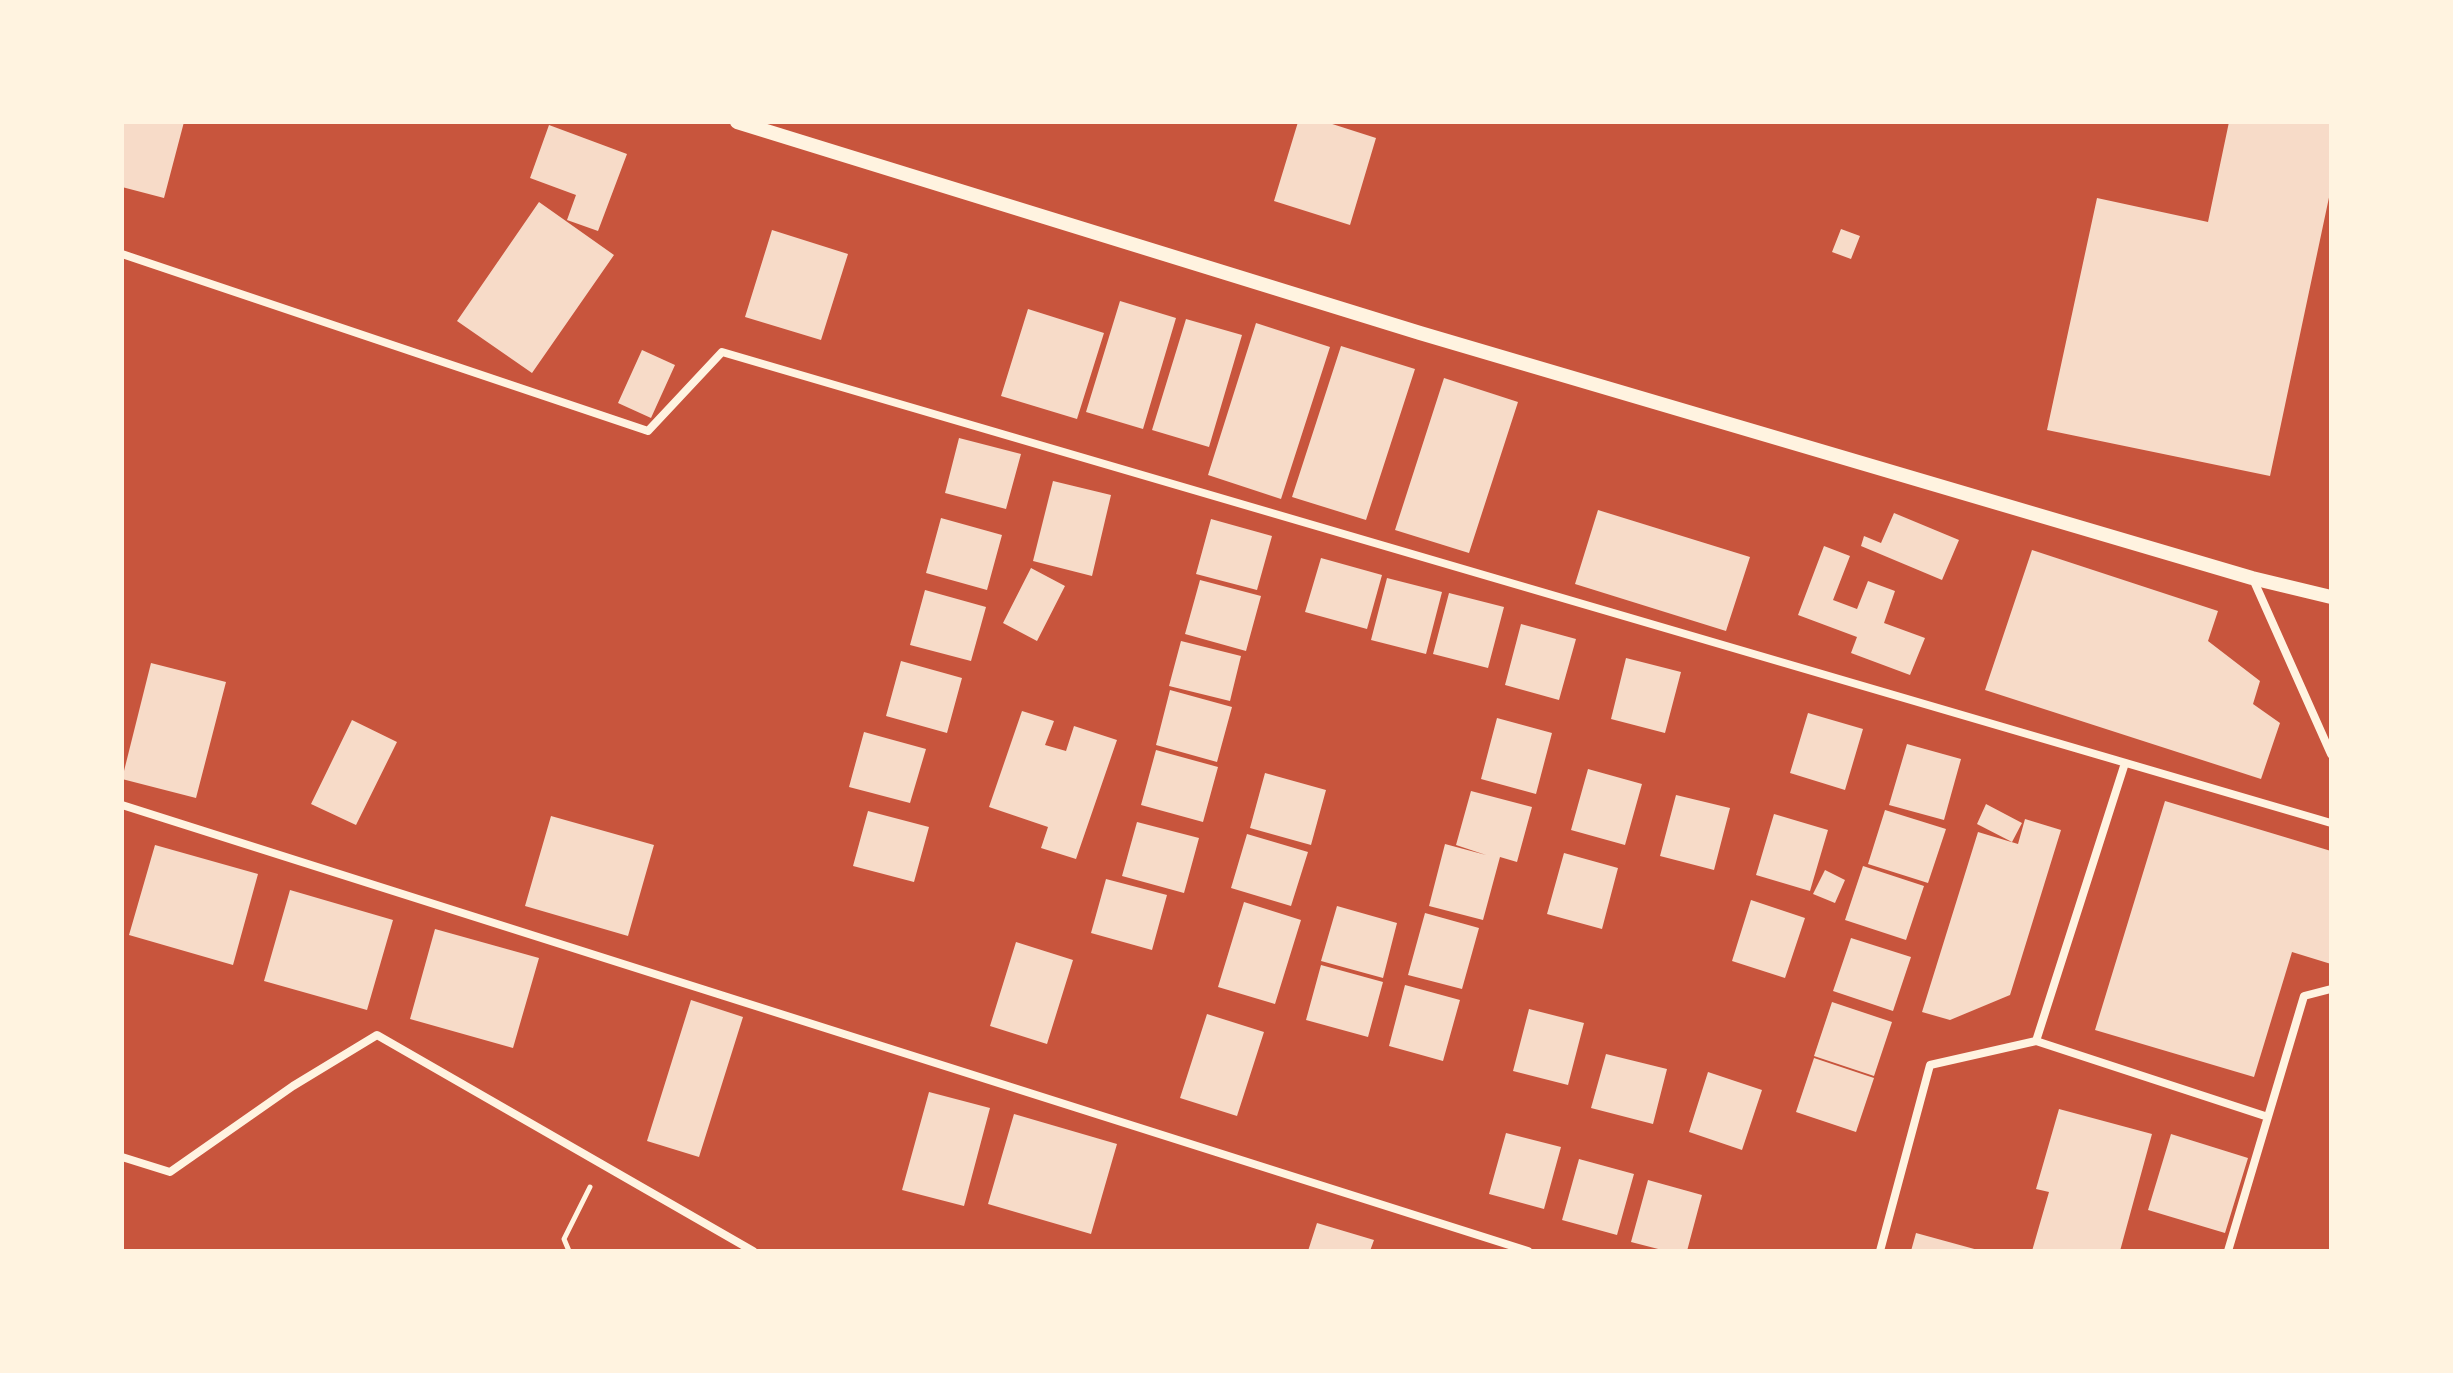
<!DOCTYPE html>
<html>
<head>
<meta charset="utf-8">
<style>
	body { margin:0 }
	#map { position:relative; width:2453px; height:1373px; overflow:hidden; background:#c8553d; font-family:Ubuntu,sans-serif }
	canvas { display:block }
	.frame { position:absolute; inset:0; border:124px solid #fff3e0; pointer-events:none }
</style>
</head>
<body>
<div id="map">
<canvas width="2453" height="1373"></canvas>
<div class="frame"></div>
</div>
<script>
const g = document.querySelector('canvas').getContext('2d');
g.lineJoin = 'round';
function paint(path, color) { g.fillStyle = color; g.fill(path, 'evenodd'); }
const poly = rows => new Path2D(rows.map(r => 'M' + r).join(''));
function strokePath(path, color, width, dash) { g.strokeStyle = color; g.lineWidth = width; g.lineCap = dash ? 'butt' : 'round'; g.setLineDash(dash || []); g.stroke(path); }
paint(poly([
	[122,122,184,122,164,198,122,187],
	[1298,122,1326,122,1376,138,1350,225,1274,201],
	[2229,122,2331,122,2331,188,2270,476,2047,430,2097,198,2208,222],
	[549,125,627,154,598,231,567,220,576,195,530,178],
	[539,202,614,255,532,373,457,321],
	[1841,229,1860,236,1851,259,1832,252],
	[772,230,848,254,821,340,745,317],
	[1120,301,1176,318,1143,429,1086,412],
	[1028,309,1104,333,1077,419,1001,396],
	[1186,319,1242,335,1209,447,1152,430],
	[1256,323,1330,347,1281,499,1208,475],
	[1341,346,1415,369,1366,520,1292,497],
	[642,350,675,365,651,418,618,403],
	[1444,378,1518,402,1469,553,1395,530],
	[959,438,1021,454,1006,509,945,493],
	[1053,481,1111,495,1092,576,1033,561],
	[1598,510,1750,557,1726,631,1575,584],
	[1894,513,1959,540,1942,580,1861,546,1864,536,1881,543],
	[941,518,1002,535,987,590,926,573],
	[1211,519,1272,536,1257,590,1196,574],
	[1824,546,1850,556,1833,600,1857,609,1868,581,1895,591,1884,623,1925,638,1910,675,1851,653,1857,637,1798,615],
	[2032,550,2218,611,2208,641,2260,681,2253,704,2280,723,2261,779,1985,690],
	[1321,558,1382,575,1367,629,1305,612],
	[1031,568,1065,586,1037,641,1003,623],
	[1387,578,1442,592,1426,654,1371,640],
	[1200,580,1261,596,1246,651,1185,634],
	[925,590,986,607,971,661,910,645],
	[1449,593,1504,607,1488,668,1433,654],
	[1521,624,1576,639,1559,700,1505,685],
	[1181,641,1241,656,1230,701,1169,686],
	[1626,658,1681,672,1665,733,1611,719],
	[901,661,962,678,947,733,886,716],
	[151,663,226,682,196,798,122,779],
	[1170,690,1232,707,1217,762,1156,745],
	[1022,711,1054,721,1045,745,1066,751,1074,726,1117,740,1076,859,1041,848,1048,827,989,807],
	[1808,713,1863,729,1845,790,1790,773],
	[1497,718,1552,733,1536,794,1481,779],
	[352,720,397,742,356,825,311,804],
	[864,732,926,749,910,803,849,787],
	[1907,744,1961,759,1944,820,1889,805],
	[1156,750,1218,767,1203,822,1141,805],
	[1588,769,1642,784,1625,845,1571,830],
	[1265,773,1326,790,1311,845,1250,828],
	[1471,791,1532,807,1517,862,1500,857,1483,920,1429,906,1445,844,1486,855,1456,845],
	[1676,795,1730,808,1714,870,1660,856],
	[2165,801,2331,851,2331,964,2292,952,2254,1077,2095,1030],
	[1986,804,2022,823,2012,842,1977,824],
	[1885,810,1946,829,1928,883,1868,864],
	[868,811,929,827,914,882,853,866],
	[1774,814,1828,830,1810,891,1756,875],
	[551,816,654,845,628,936,525,906],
	[2025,819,2061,830,2010,995,1950,1020,1922,1012,1978,832,2018,844],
	[1137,822,1199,838,1184,893,1122,876],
	[1247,834,1308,852,1291,906,1231,888],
	[155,845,258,874,233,965,129,935],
	[1564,853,1618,868,1602,929,1547,914],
	[1863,866,1924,886,1906,940,1845,920],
	[1825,870,1845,880,1835,903,1813,894],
	[1106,879,1167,895,1152,950,1091,933],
	[290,890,393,920,367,1010,264,981],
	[1751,900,1805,918,1785,978,1732,961],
	[1244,902,1301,920,1275,1004,1218,987],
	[1337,906,1397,923,1383,978,1321,961],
	[1425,913,1479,928,1462,989,1408,975],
	[435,929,539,958,513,1048,410,1019],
	[1851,938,1911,957,1893,1011,1833,991],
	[1016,942,1073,960,1047,1044,990,1026],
	[1321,965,1383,982,1368,1037,1306,1020],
	[1405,985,1460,1000,1443,1061,1389,1046],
	[691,1000,743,1017,699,1157,647,1141],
	[1832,1002,1892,1022,1874,1076,1814,1056],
	[1529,1009,1584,1023,1568,1085,1513,1071],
	[1207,1014,1264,1032,1237,1116,1180,1098],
	[1606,1054,1667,1069,1653,1124,1591,1108],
	[1814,1058,1874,1078,1856,1132,1796,1112],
	[1708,1072,1762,1090,1742,1150,1689,1132],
	[929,1092,990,1108,964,1206,902,1190],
	[2059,1109,2152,1134,2120,1251,2032,1251,2049,1192,2036,1189],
	[1014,1114,1117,1144,1091,1234,988,1204],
	[1506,1133,1561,1147,1544,1209,1489,1194],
	[2171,1134,2248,1158,2225,1233,2148,1210],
	[1579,1159,1634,1174,1617,1235,1562,1220],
	[1648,1180,1702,1195,1687,1251,1666,1251,1631,1242],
	[1317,1223,1374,1240,1370,1251,1308,1251],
	[1916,1233,1978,1250,1978,1251,1911,1251]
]), '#f7dbc8');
strokePath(poly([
	[569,1251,564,1239,590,1187]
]), '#fff3e0', 5);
strokePath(poly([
	[122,254,648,431,722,352,2331,823],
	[2253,579,2331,754],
	[122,805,1528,1251],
	[2036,1041,2125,763],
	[122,1157,170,1172,293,1086,377,1035,753,1251],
	[1880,1251,1930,1065,2036,1041,2268,1117],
	[2228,1251,2304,996,2331,989]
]), '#fff3e0', 8);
strokePath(poly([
	[737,122,1420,333,2252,578,2331,597]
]), '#fff3e0', 14);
</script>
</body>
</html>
